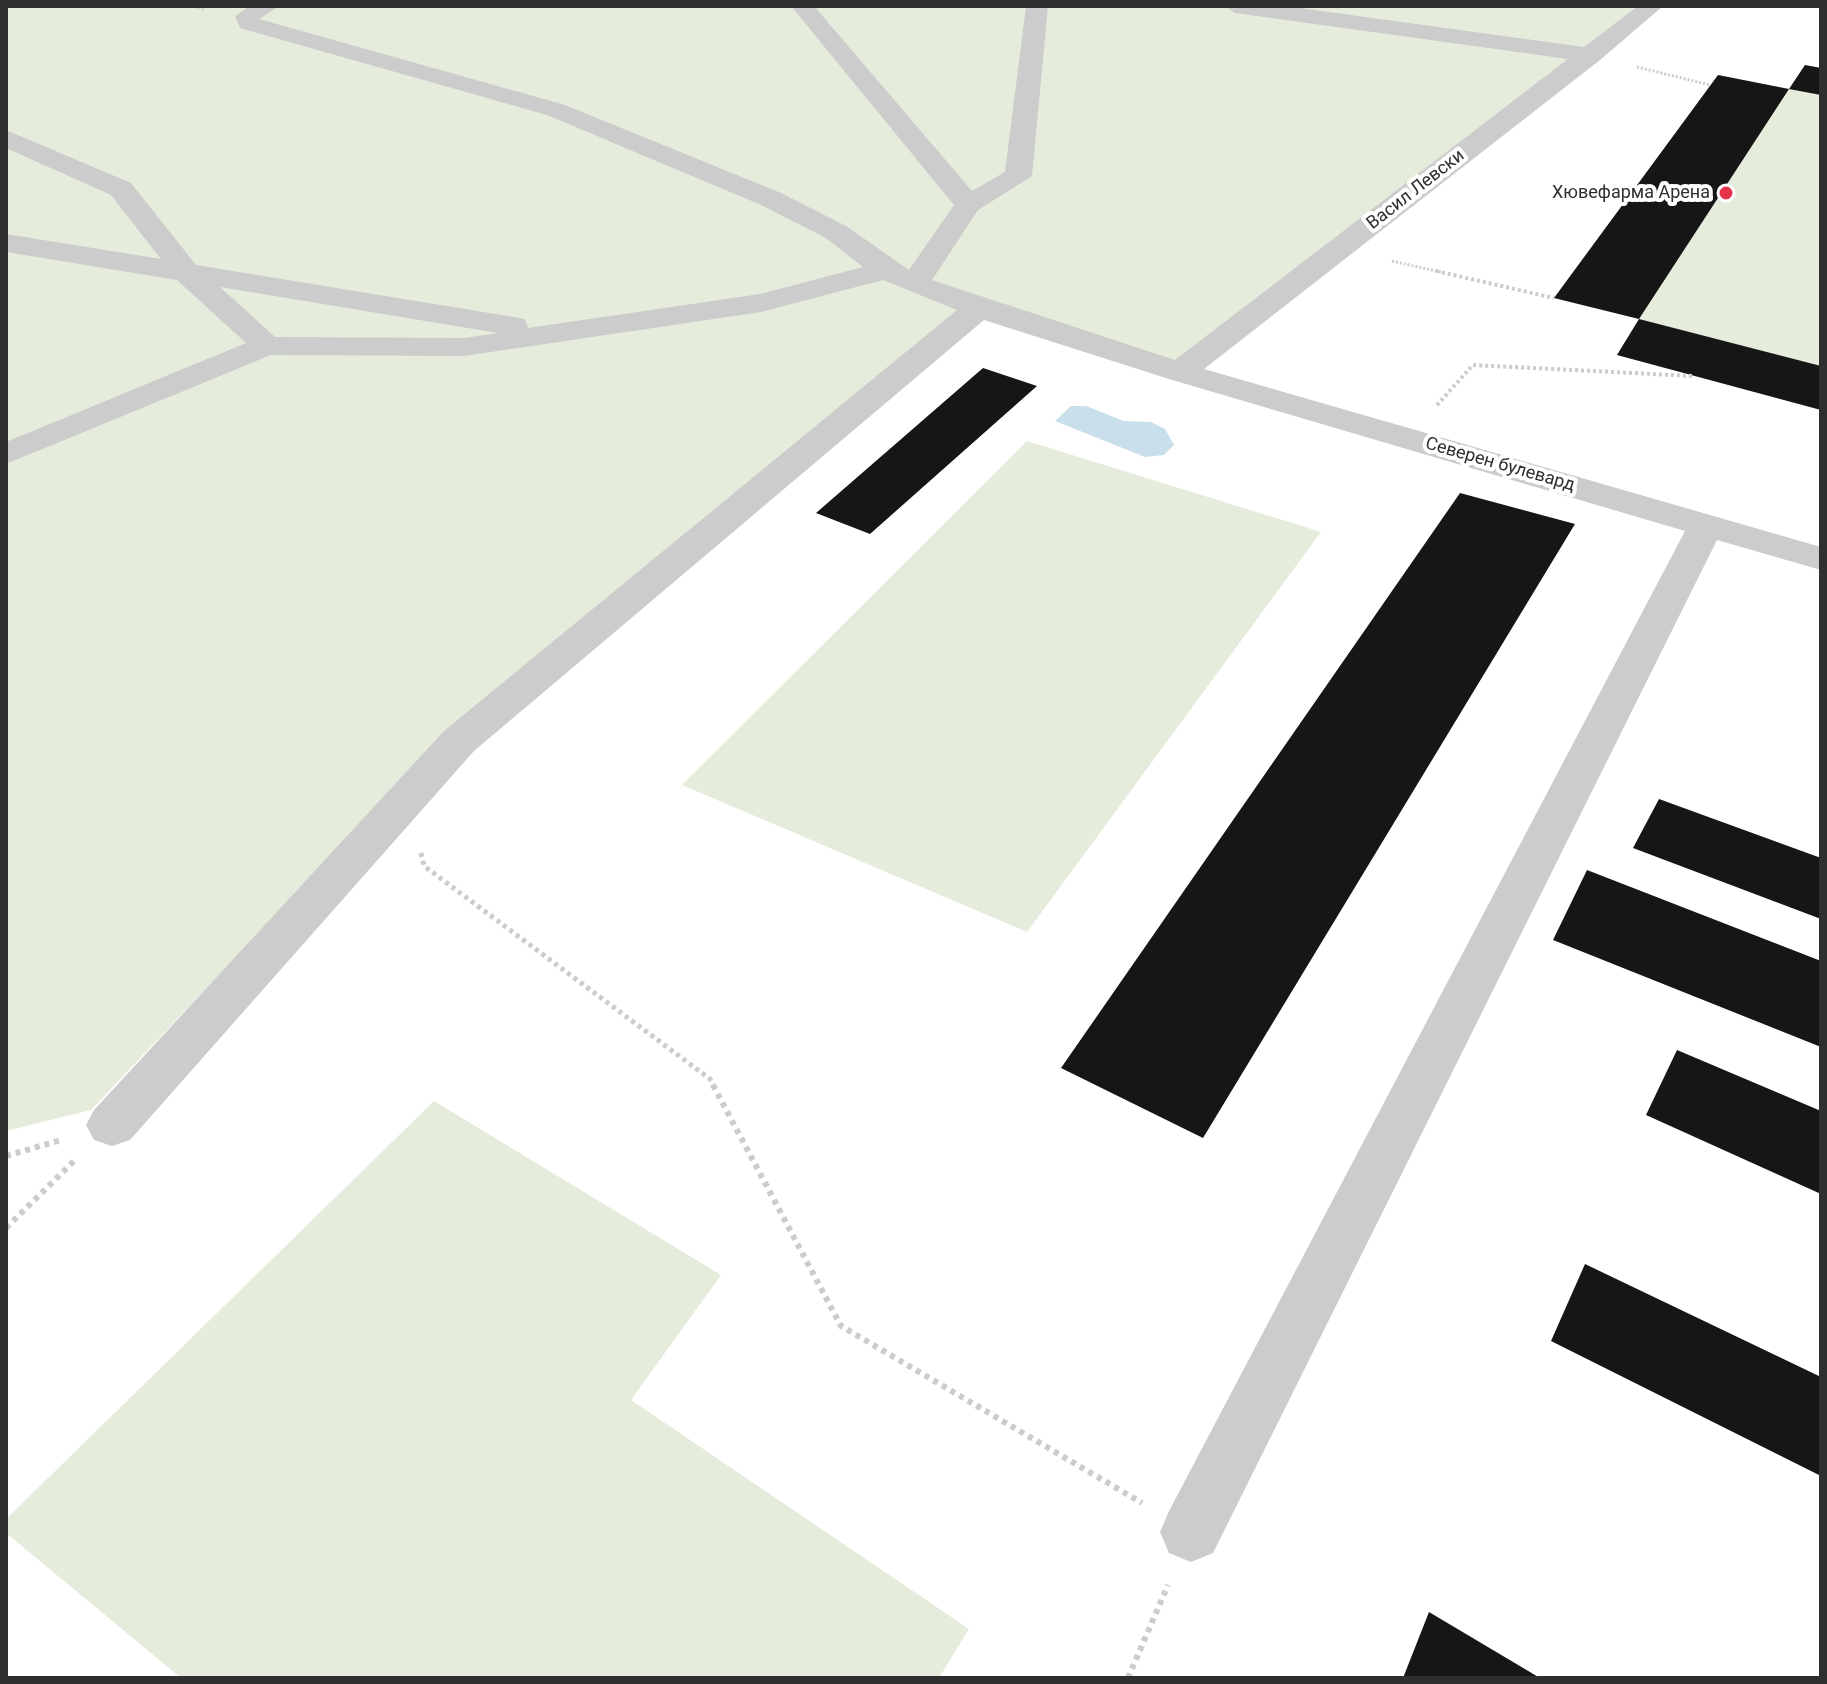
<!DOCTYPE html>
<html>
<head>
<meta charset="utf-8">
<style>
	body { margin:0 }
	#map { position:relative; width:1827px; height:1684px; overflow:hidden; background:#fff; font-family:Roboto,sans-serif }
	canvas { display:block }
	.frame { position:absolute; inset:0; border:8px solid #2f2f2f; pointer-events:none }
</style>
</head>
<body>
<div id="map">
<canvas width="1827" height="1684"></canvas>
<div class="frame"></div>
</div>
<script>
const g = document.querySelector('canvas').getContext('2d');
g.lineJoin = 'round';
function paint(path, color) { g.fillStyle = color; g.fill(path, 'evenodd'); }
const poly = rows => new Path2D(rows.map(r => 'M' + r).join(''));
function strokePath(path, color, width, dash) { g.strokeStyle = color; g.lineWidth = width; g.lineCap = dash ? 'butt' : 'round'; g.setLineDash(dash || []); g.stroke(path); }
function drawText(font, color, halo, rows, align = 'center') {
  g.font = font + ' Roboto,sans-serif'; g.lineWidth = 8; g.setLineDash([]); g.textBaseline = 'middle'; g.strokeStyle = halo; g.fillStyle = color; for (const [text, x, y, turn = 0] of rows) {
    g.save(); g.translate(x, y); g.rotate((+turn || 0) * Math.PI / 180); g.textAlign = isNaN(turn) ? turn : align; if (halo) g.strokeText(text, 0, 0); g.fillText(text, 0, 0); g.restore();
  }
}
paint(poly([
	[6,6,1642,6,1194,367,973,300,449,732,91,1110,6,1131],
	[1805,65,1821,68,1821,410,1617,355,1639,319,1554,298,1718,75,1789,89],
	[1027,441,1321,532,1027,932,682,785],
	[434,1101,721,1275,631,1400,969,1629,939,1678,181,1678,6,1533,6,1519]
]), '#e6ecdc');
paint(poly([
	[1071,406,1086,406,1124,421,1151,422,1165,429,1174,445,1164,455,1145,457,1055,421]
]), '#c9e0ec');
paint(poly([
	[1805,65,1821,68,1821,95,1789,89],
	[1718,75,1789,89,1639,319,1554,298],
	[1639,319,1821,366,1821,410,1617,355],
	[983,368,1037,386,870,534,816,513],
	[1460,493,1575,524,1203,1138,1061,1068],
	[1659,799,1821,858,1821,919,1633,848],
	[1587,870,1821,961,1821,1047,1553,940],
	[1677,1050,1821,1111,1821,1194,1646,1115],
	[1585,1264,1821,1377,1821,1476,1551,1341],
	[1429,1612,1540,1678,1403,1678]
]), '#161616');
strokePath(poly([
	[190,6,206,9],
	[1637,67,1710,85],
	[1392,261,1445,273]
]), '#ccc', 3, [2, 2]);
strokePath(poly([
	[1436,271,1554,298],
	[1437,405,1473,365,1693,376]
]), '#ccc', 4, [3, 3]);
strokePath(poly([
	[421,853,424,866,710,1079,714,1087]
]), '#ccc', 5, [4, 4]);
strokePath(poly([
	[713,1085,841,1326,1142,1503],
	[6,1156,61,1140],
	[6,1228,76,1159],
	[1128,1678,1168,1585]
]), '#ccc', 6, [5, 5]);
paint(poly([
	[250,6,279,6,259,19,565,105,781,193,846,226,909,270,954,205,791,6,814,6,972,191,1005,172,1026,6,1048,6,1032,176,978,210,932,280,1175,360,1568,59,1235,13,1224,6,1285,6,1584,47,1638,6,1663,6,1600,60,1204,369,1821,547,1821,570,1717,540,1213,1553,1191,1562,1169,1553,1160,1532,1169,1511,1685,531,1169,379,984,320,474,751,130,1140,112,1146,94,1140,86,1125,94,1110,444,731,957,310,883,280,761,312,464,356,271,355,6,464,6,442,246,343,177,280,6,252,6,234,161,259,111,195,6,148,6,130,131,183,196,265,514,317,525,319,528,328,760,294,863,267,826,238,761,205,547,115,240,28,235,16,250,6],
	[220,287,498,333,464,338,275,337,220,287]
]), '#ccc');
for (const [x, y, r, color] of [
	[1726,193,8,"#e4324a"]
]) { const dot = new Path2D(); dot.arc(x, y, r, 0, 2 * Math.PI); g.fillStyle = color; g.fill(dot); strokePath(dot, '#fff', 3); }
drawText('18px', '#2f2f2f', '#fff', [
	["Васил Левски",1416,190,-38],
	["Северен булевард",1500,465,16]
]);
drawText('18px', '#2f2f2f', '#fff', [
	["Хювефарма Арена",1710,193]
], 'right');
</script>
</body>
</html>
